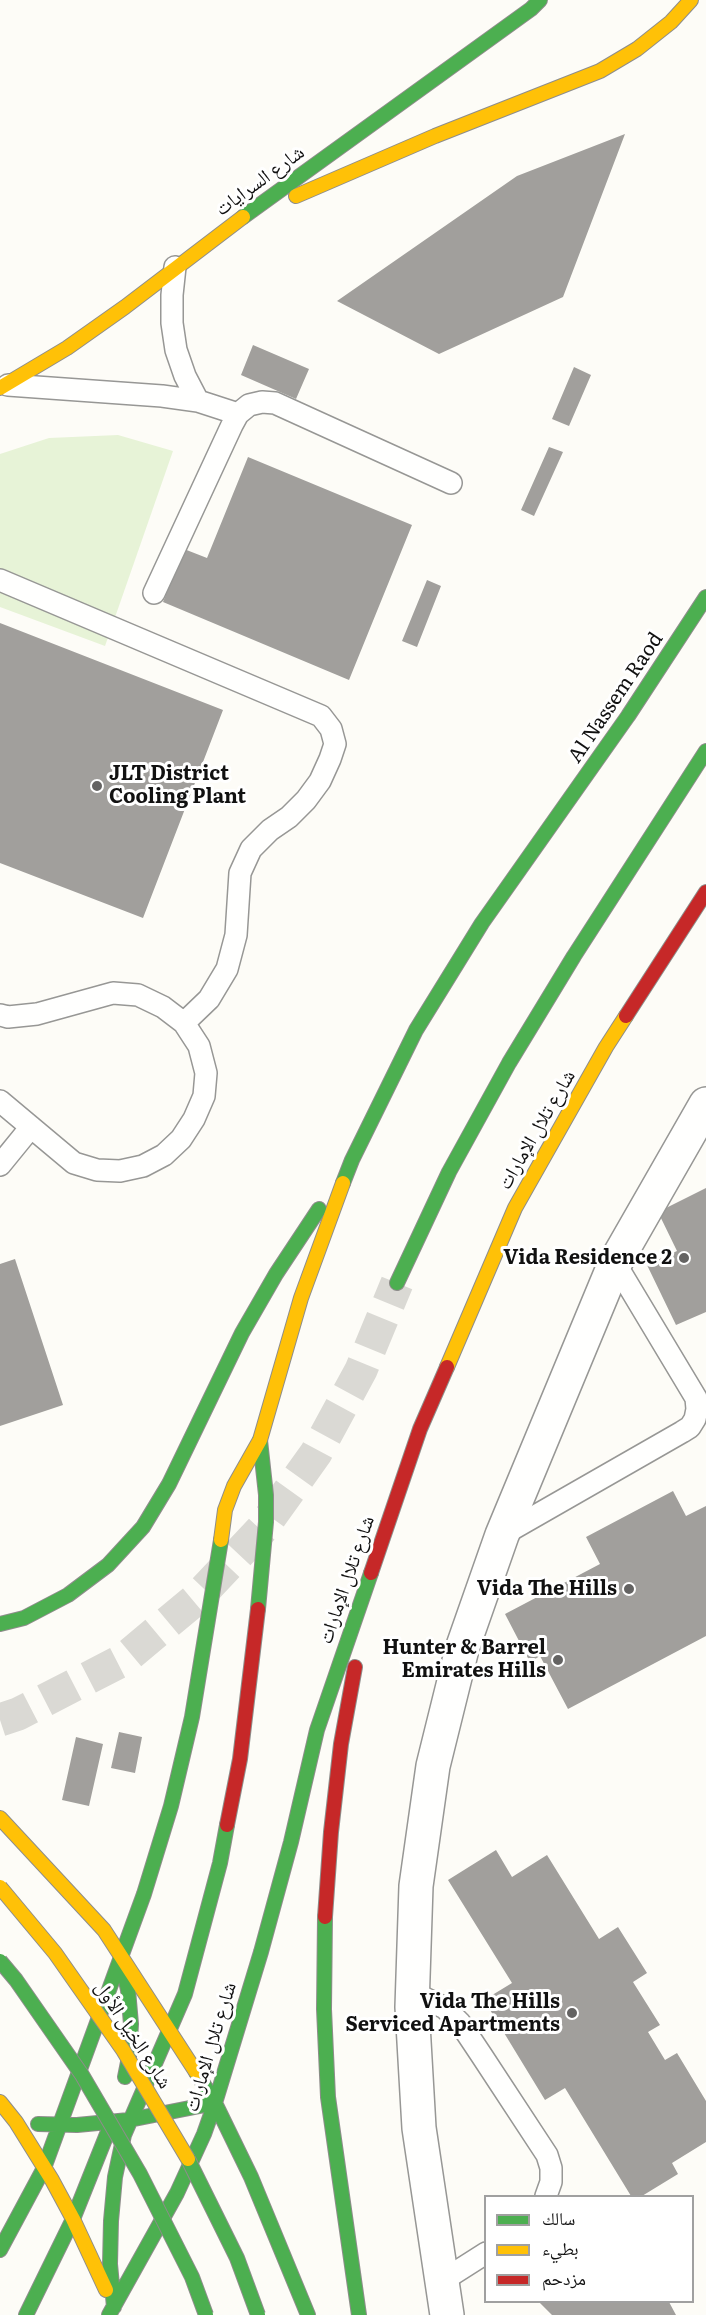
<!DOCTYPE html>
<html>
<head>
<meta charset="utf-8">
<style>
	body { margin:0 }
	#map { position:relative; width:706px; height:2315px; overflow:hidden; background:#fdfcf7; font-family:Literata,"Noto Naskh Arabic",serif }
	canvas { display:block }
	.legend { position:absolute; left:484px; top:2195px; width:210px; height:108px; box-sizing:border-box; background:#fff; border:2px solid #a0a0a0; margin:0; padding:8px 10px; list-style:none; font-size:18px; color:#111 }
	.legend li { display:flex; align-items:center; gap:12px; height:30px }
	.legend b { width:30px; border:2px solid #a0a0a0 }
</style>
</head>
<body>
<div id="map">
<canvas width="706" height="2315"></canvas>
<ul class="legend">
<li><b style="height:8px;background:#4caf50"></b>سالك</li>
<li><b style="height:8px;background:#ffc107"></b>بطيء</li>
<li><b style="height:8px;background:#c62828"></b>مزدحم</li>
</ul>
</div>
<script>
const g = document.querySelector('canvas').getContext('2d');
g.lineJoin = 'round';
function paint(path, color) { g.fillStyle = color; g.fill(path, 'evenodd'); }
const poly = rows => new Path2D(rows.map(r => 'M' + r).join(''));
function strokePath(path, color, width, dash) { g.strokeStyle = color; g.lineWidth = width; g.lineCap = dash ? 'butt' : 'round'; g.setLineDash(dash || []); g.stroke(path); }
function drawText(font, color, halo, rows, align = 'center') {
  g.font = font + ' Literata,"Noto Naskh Arabic",serif'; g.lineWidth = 6; g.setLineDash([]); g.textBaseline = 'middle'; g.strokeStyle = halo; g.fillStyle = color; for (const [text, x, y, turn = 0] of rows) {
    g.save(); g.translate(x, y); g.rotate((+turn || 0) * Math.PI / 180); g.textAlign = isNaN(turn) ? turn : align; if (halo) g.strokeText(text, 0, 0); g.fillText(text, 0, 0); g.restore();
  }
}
paint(poly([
	[118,435,173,451,105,646,0,607,0,454,49,438]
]), '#e7f3d7');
paint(poly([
	[625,134,563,297,439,354,337,301,517,176],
	[253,345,309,369,296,399,241,375],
	[574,367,591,375,569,426,552,419],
	[549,447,563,452,534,516,521,510],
	[248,457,412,525,349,680,163,602,184,549,207,558],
	[427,580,441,586,417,647,402,641],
	[0,623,223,710,143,918,0,863],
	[706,1188,706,1312,676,1325,647,1265,677,1251,658,1212],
	[15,1259,63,1405,0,1426,0,1264],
	[673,1491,686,1516,706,1506,706,1636,568,1709,540,1656,530,1662,505,1614,600,1564,586,1537],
	[119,1732,142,1737,135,1773,111,1768],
	[76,1737,103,1744,89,1806,62,1800],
	[496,1850,512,1877,547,1855,599,1939,618,1927,647,1973,633,1982,660,2025,648,2032,665,2060,677,2053,706,2101,706,2142,672,2163,678,2174,642,2196,631,2196,565,2088,545,2100,484,2000,512,1983,448,1880],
	[539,2302,669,2302,676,2315,552,2315]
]), '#a19f9c');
strokePath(poly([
	[0,1720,18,1714,123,1660,196,1599,261,1530,316,1453,361,1370,397,1283]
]), '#dad9d4', 33, [33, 16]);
const lane = poly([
	[175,267,172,295,172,323,176,350,185,376,198,401],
	[8,385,162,396,198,401,238,414],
	[0,580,321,716,331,729,335,744,330,759,320,781,306,800,289,817,270,830,251,849,240,873,236,935,227,969,209,999,184,1023],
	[154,593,232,425,238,414,249,405,262,402,275,403,451,483],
	[0,1015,8,1017,37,1014,113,993,138,995,163,1007,184,1023,199,1046,206,1073,204,1096,194,1119,181,1139,164,1155,143,1166,120,1171,97,1170,74,1163,0,1101],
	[0,1165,31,1127],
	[502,1535,682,1432,690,1427,695,1419,697,1409,696,1398,615,1263],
	[412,1992,445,2008,460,2023,482,2056,547,2155,551,2168,551,2182,546,2196],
	[442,2281,486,2253]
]);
const street = poly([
	[447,2315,419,2128,412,2007,416,1886,433,1766,462,1649,502,1535,615,1263,706,1104]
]);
const fast = poly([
	[243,217,531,9,540,0],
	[343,1183,352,1160,416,1030,482,923,628,716,706,597],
	[397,1283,449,1172,509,1063,574,956,706,751],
	[258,1609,266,1522,266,1495,260,1440],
	[0,1624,24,1618,68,1595,108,1565,143,1527,169,1484,242,1333,276,1274,319,1209],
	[325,1917,324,2009,328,2097,359,2315],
	[123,1967,128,1990,131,2024,129,2057,125,2077],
	[196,2072,215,2103,251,2177,308,2315],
	[38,2124,77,2125,129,2120,215,2103],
	[0,2250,44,2168,144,1894,171,1806,192,1717,221,1540],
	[114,2307,110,2264,111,2221,115,2177,124,2135,185,1994,220,1863,227,1825],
	[26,2315,73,2219,109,2129],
	[109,2315,177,2193,204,2134,215,2103,261,1952,291,1842,317,1730,371,1573]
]);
const slow = poly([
	[296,196,435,136,600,71,637,49,671,22,691,0],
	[0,388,67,348,125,307,243,217],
	[447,1367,515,1208,606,1047,626,1016],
	[221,1540,225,1510,234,1486,260,1440,301,1298,343,1183],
	[0,1818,104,1930,196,2072],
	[0,2102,16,2122,52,2180,73,2219,106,2290]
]);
const jam = poly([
	[626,1016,706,892],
	[371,1573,420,1429,447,1367],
	[227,1825,240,1759,258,1609],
	[325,1917,331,1832,341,1744,355,1667]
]);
strokePath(lane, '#979795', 24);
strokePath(street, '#979795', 36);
strokePath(fast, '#8e8d8b', 16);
strokePath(slow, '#8e8d8b', 16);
strokePath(jam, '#8e8d8b', 16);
strokePath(lane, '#fffffe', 21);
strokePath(street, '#fffffe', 33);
strokePath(fast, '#4caf50', 14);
strokePath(slow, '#ffc107', 14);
strokePath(jam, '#c62828', 14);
const fastBridge = poly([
	[0,1961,16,1980,82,2075,140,2174,192,2277,206,2315],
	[188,2159,237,2258,258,2315]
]);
const slowBridge = poly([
	[0,1887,55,1953,123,2050,188,2159]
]);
strokePath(fastBridge, '#8e8d8b', 16, []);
strokePath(slowBridge, '#8e8d8b', 16, []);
strokePath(fastBridge, '#4caf50', 14);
strokePath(slowBridge, '#ffc107', 14);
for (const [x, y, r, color] of [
	[97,786,6,"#646362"],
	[684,1258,6,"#646362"],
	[629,1589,6,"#646362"],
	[558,1660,6,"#646362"],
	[572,2013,6,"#646362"]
]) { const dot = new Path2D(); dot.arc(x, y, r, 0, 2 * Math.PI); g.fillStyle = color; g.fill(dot); strokePath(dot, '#fff', 2); }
drawText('20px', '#111', '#fff', [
	["شارع السرايات",260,181,-36],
	["Al Nassem Raod",616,698,-56],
	["شارع تلال الإمارات",537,1130,-60],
	["شارع تلال الإمارات",347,1580,-71],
	["شارع الخيل الأول",133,2035,57],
	["شارع تلال الإمارات",211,2047,-73]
]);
drawText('bold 20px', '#111', '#fff', [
	["JLT District",109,774,"left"],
	["Cooling Plant",109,797,"left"],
	["Vida Residence 2",672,1258],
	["Vida The Hills",617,1589],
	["Hunter & Barrel",546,1648],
	["Emirates Hills",546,1671],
	["Vida The Hills",560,2002],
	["Serviced Apartments",560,2025]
], 'right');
</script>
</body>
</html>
